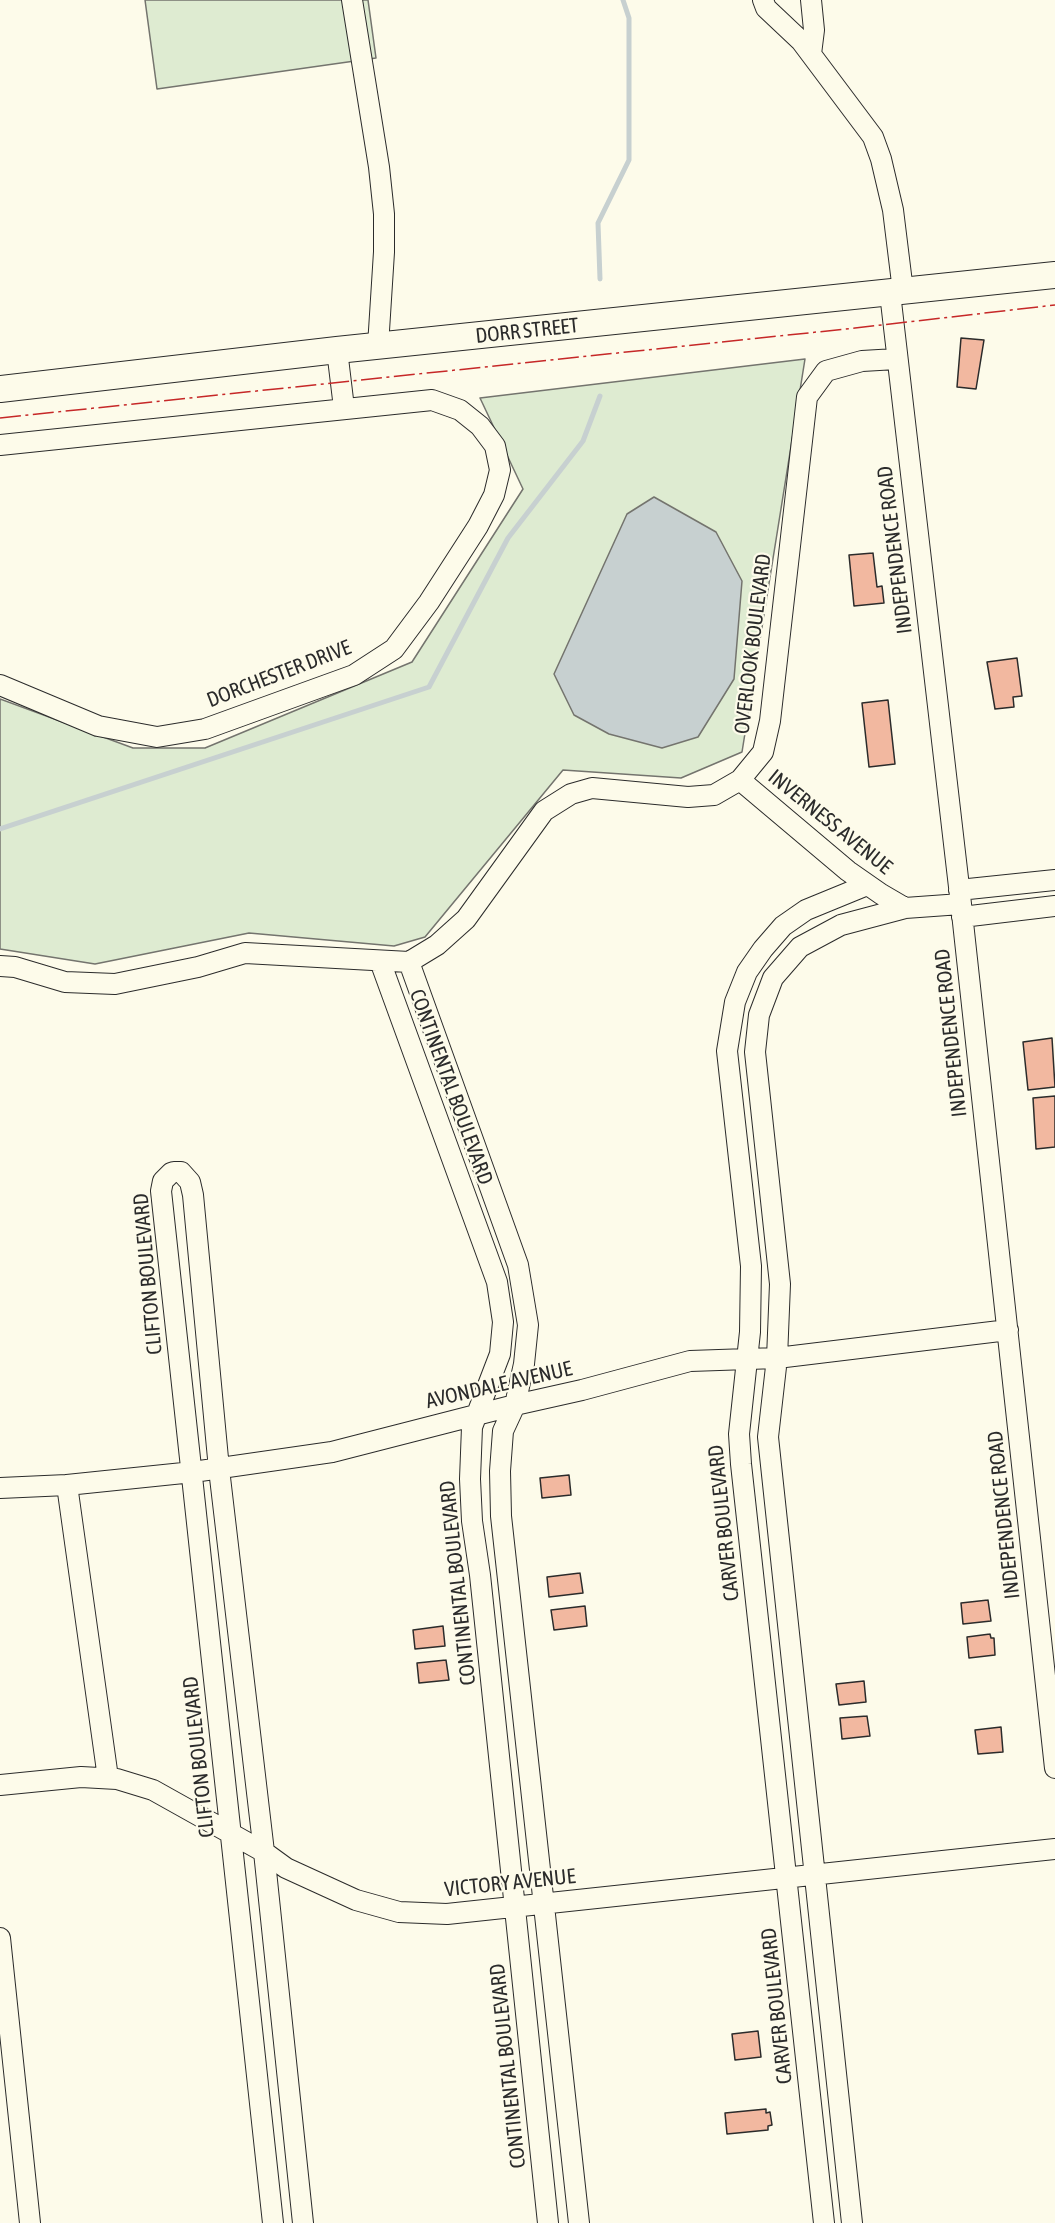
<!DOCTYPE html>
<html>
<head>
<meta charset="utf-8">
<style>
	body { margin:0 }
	canvas { display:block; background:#fdfbea }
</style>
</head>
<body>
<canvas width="1055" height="2223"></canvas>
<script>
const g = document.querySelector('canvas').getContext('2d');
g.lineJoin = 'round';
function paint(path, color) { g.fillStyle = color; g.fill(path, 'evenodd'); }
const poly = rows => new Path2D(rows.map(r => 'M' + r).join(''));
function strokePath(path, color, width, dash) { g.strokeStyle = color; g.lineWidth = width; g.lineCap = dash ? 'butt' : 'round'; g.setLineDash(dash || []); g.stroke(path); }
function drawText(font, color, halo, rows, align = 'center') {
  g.font = font + ' "Asap Condensed",sans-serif'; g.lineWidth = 4.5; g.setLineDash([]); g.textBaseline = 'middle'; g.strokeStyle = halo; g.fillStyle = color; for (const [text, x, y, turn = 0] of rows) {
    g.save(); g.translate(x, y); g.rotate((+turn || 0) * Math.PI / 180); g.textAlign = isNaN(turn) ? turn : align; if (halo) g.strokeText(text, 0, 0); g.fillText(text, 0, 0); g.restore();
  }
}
const green = poly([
	[145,0,368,0,376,58,157,89,145,0],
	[805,359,742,752,681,778,563,770,425,937,394,946,249,933,95,964,0,949,0,699,133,748,205,748,412,662,523,489,480,398,805,359]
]);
paint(green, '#deebd1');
strokePath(green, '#74746e', 1.5);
const water = poly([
	[654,497,716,532,742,581,734,679,698,737,662,748,609,734,574,715,554,674,627,514,654,497]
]);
paint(water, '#c7d0d0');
strokePath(water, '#74746e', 1.5);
strokePath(poly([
	[600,279,598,223,629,160,629,18,623,0],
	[0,829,429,687,508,538,583,441,600,396]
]), '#c7d0d0', 5);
const building = poly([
	[961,338,984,340,976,389,957,387,961,338],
	[873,553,877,587,882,586,884,603,854,606,849,555,873,553],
	[1017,658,1022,696,1013,697,1014,707,995,709,987,662,1017,658],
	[888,700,895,764,869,767,862,703,888,700],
	[1052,1038,1055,1087,1028,1090,1023,1042,1052,1038],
	[1055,1096,1055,1147,1036,1149,1033,1098,1055,1096],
	[569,1475,571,1495,542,1498,540,1478,569,1475],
	[580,1573,583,1593,549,1597,547,1577,580,1573],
	[988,1600,991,1621,963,1624,961,1603,988,1600],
	[585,1606,587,1626,554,1630,551,1610,585,1606],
	[443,1626,445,1646,415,1649,413,1630,443,1626],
	[990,1634,991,1638,994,1638,995,1655,969,1658,967,1637,990,1634],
	[446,1660,449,1680,419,1683,417,1663,446,1660],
	[864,1681,866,1702,839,1705,836,1684,864,1681],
	[867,1716,870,1736,842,1739,840,1718,867,1716],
	[1001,1727,1003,1752,978,1754,975,1730,1001,1727],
	[758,2031,761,2057,735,2060,732,2034,758,2031],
	[766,2109,766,2113,770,2112,772,2125,768,2126,768,2130,727,2134,725,2113,766,2109]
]);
paint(building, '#f2b8a0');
strokePath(building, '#2b2b2b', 1.5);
const minor = poly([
	[352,0,379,167,384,214,384,252,378,346],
	[763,0,766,8,801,41,873,137,881,159,893,210,903,291],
	[811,0,814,30,811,54],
	[890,293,961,904,1055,1768],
	[337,350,344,408],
	[0,445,432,400,460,410,480,426,495,446,500,470,494,495,478,526,429,602,394,649,354,675,205,729,157,737,98,726,0,685],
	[740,780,848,871,881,894,905,908,961,904],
	[959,890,1055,880],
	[962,917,1055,906],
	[380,961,497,1282,503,1322,500,1354,472,1427,470,1479,472,1521,480,1575,548,2223],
	[409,962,518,1265,528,1325,524,1364,515,1405,503,1431,500,1471,501,1516,579,2223],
	[0,966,15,967,65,982,115,984,198,967,245,953,409,962,437,945,466,919,544,811,571,794,592,788,688,797,714,795,740,780,763,752,770,721,807,397,826,371,862,361,896,359],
	[67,1485,108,1778],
	[0,1488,67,1485,193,1472,332,1452,515,1405,582,1390,690,1361,777,1358,1008,1330],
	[0,1785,81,1777,117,1779,153,1790,264,1852,286,1868,356,1900,399,1912,447,1914,1055,1849],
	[0,1938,30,2223],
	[273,2223,161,1191,163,1181,171,1173,174,1172,181,1172,190,1182,193,1195,219,1469,264,1852,303,2223],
	[824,2223,741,1464,739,1434,750,1332,751,1266,727,1051,735,1002,747,972,763,949,783,926,806,910,867,885],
	[852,2223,768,1437,777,1358,780,1284,755,1052,759,1015,773,978,800,947,841,925,905,908]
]);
const major = poly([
	[0,389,337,350,1055,275]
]);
strokePath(minor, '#2b2b2b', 22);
strokePath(major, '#2b2b2b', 28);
strokePath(minor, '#fdfbea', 20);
strokePath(major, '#fdfbea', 26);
strokePath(poly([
	[0,418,855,328,1055,305]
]), '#c62828', 1.5, [21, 4.5, 3, 4.5]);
drawText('21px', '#2b2b2b', '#fdfbea', [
	["DORR STREET",527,331,-6],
	["INDEPENDENCE ROAD",895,550,-97],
	["OVERLOOK BOULEVARD",753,644,-83],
	["DORCHESTER DRIVE",279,674,-21],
	["INVERNESS AVENUE",830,822,39],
	["INDEPENDENCE ROAD",951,1033,-96],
	["CONTINENTAL BOULEVARD",451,1087,70],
	["CLIFTON BOULEVARD",148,1274,-95],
	["AVONDALE AVENUE",499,1385,-13],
	["INDEPENDENCE ROAD",1004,1515,-96],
	["CARVER BOULEVARD",724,1523,-96],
	["CONTINENTAL BOULEVARD",458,1583,-96],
	["CLIFTON BOULEVARD",199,1757,-96],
	["VICTORY AVENUE",510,1883,-6],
	["CARVER BOULEVARD",777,2006,-96],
	["CONTINENTAL BOULEVARD",508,2066,-96]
]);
</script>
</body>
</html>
